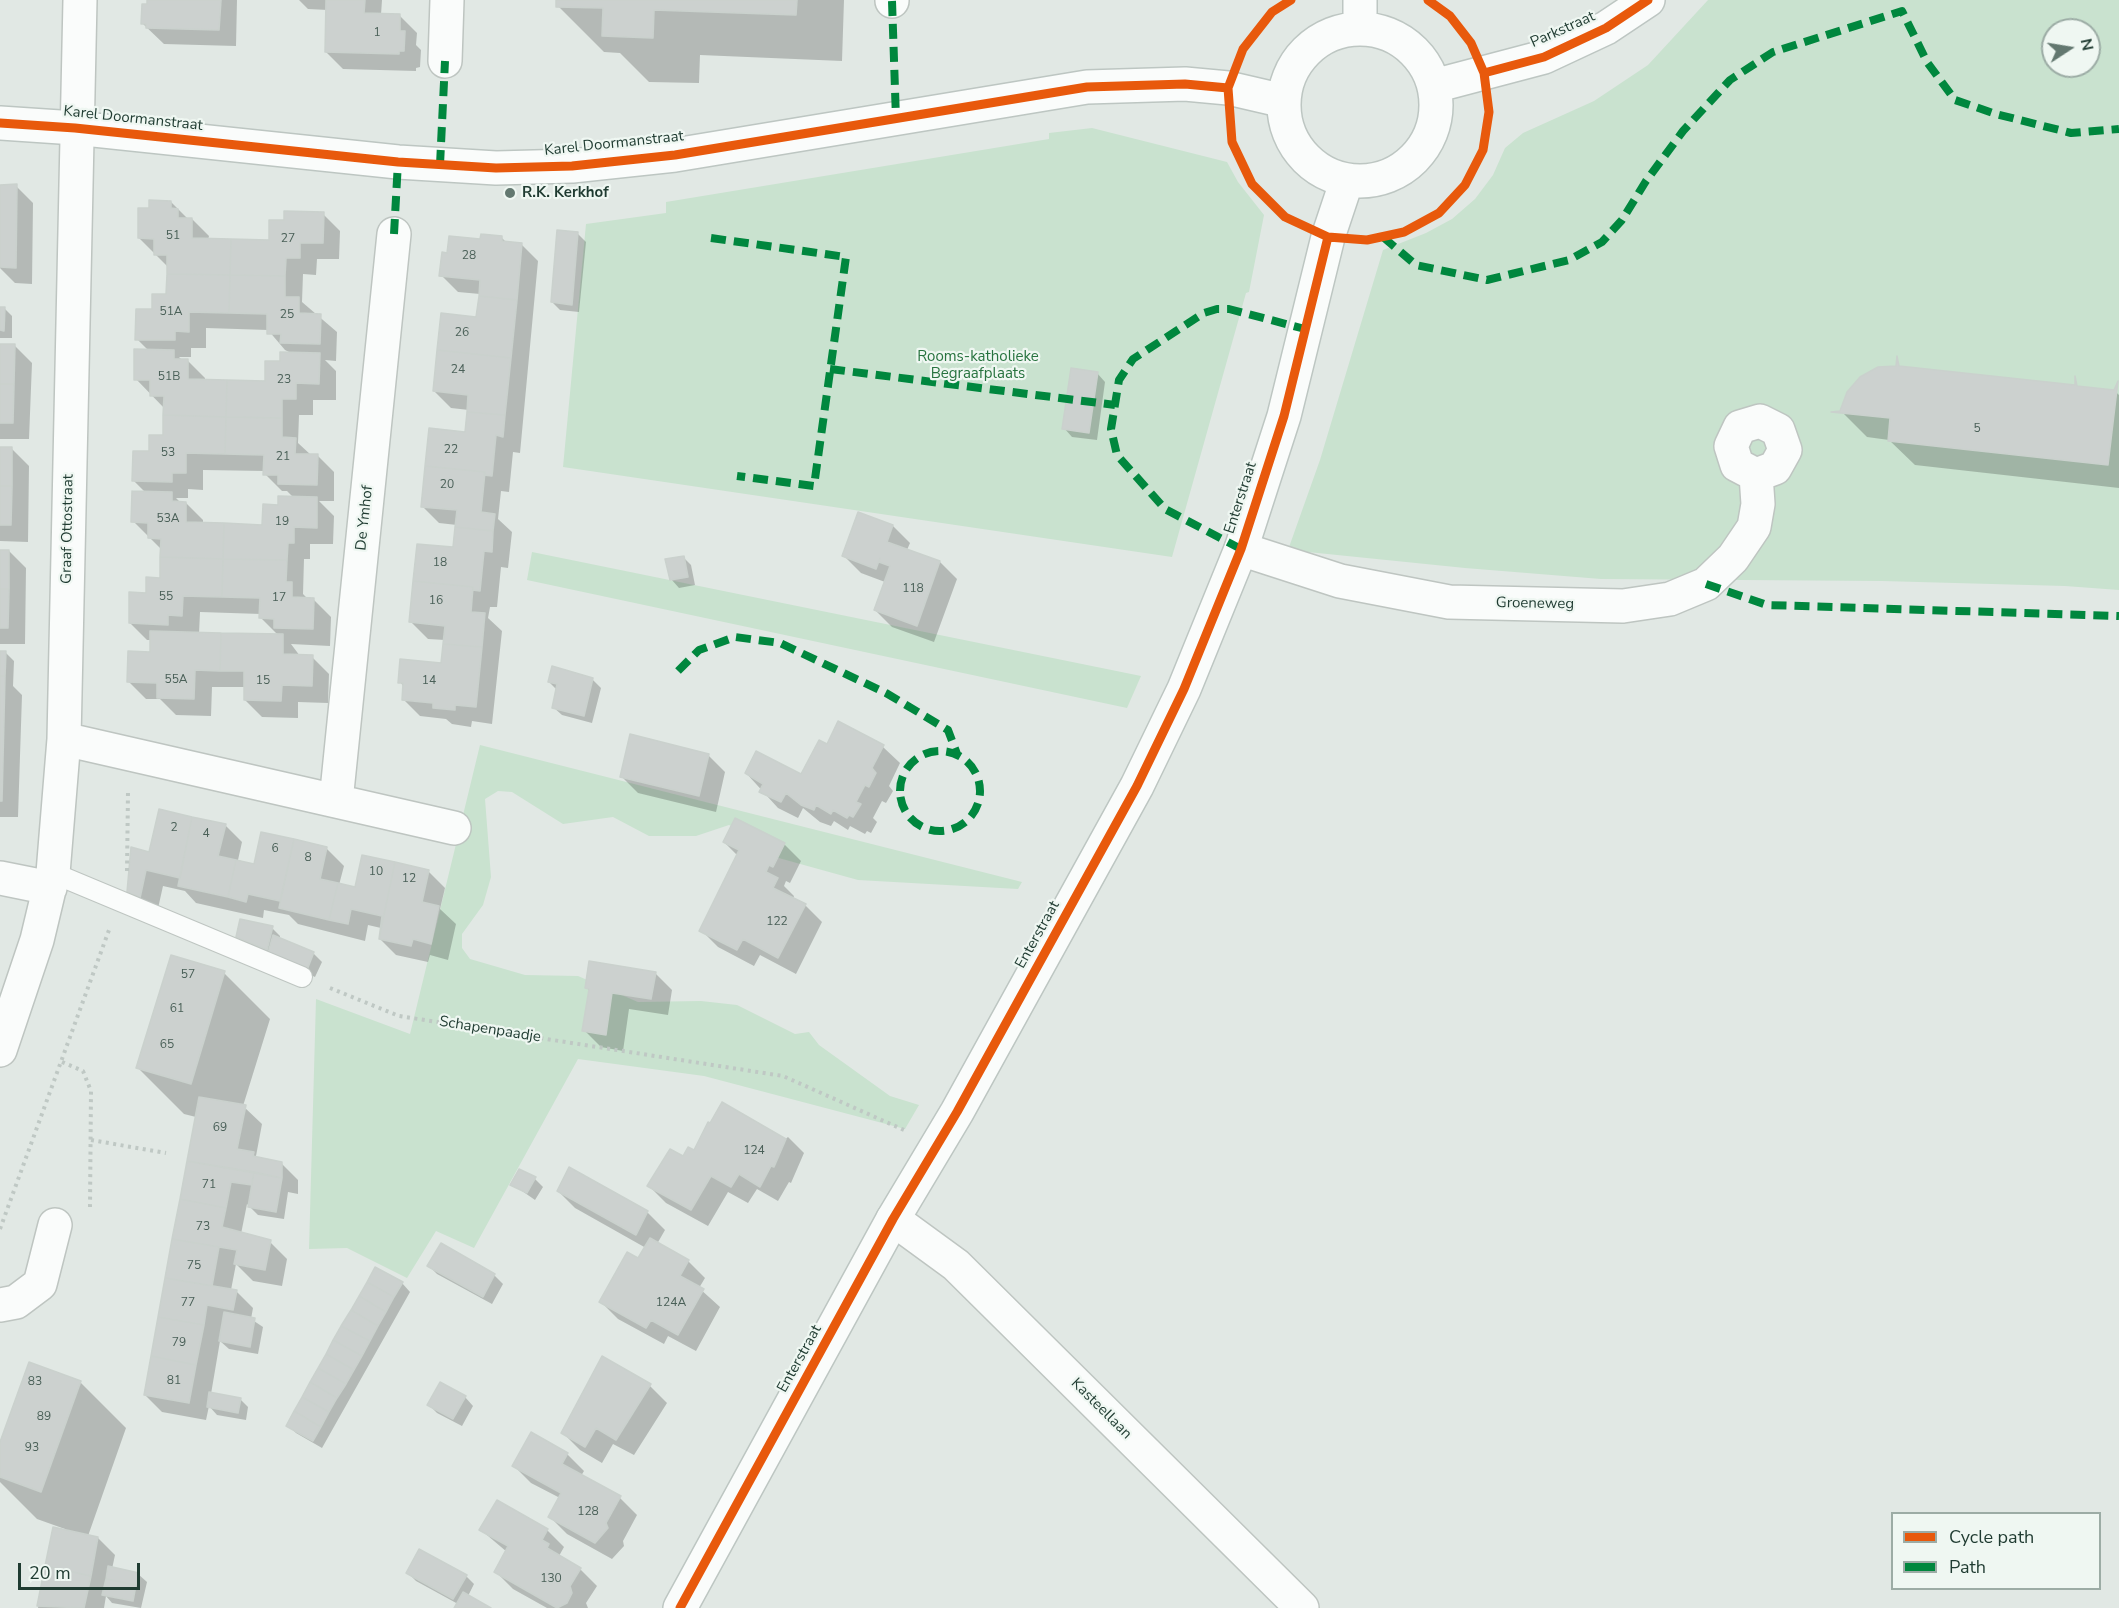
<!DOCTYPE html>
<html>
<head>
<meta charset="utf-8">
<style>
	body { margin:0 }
	#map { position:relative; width:2119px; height:1608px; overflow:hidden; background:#e1e8e4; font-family:"Nunito Sans",sans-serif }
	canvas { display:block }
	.legend { position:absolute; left:1891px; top:1512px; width:210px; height:78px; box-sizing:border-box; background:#eff7f2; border:2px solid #9caca5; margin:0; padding:8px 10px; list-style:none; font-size:18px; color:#1f3b31 }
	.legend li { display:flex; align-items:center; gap:12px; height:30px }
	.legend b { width:30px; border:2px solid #9caca5 }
	.north { position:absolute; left:2041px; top:18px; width:60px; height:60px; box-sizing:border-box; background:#eff7f2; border:2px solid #9caca5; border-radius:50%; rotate:78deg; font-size:16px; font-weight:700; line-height:24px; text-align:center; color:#1f3b31 }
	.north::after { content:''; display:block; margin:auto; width:21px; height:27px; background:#637870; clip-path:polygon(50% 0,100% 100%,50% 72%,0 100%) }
	.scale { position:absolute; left:18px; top:1563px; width:122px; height:27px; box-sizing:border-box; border:3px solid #1f3b31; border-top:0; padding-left:8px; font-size:18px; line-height:21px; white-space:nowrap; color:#1f3b31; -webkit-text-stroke:4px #eff7f2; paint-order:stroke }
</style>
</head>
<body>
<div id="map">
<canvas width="2119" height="1608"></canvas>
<ul class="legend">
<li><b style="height:8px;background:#e8590c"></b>Cycle path</li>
<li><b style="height:8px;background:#00873e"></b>Path</li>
</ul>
<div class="north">N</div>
<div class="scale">20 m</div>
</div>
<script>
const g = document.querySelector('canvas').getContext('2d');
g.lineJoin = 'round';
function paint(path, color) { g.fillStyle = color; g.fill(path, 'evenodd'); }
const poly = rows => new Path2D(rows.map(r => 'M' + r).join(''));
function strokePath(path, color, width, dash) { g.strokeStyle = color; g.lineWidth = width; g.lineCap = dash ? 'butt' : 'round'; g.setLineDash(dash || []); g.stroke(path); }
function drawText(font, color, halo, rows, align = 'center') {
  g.font = font + ' "Nunito Sans",sans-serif'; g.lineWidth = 4.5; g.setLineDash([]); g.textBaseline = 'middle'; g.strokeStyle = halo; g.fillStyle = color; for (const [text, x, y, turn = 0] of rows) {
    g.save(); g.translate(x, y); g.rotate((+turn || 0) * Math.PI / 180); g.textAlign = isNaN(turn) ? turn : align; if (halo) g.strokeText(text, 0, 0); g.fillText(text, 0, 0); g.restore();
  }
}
paint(poly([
	[1708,0,2119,0,2119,590,2065,586,1882,581,1601,579,1465,568,1288,550,1320,460,1383,250,1426,233,1452,219,1475,199,1493,175,1505,148,1523,133,1594,101,1648,65],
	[2053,30,2089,30,2089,66,2053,66],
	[1092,128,1227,162,1238,182,1264,215,1249,292,1246,293,1172,557,563,467,586,224,666,213,666,202,1049,139,1049,133],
	[532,552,1141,676,1127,708,527,580],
	[480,745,1022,882,1018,889,858,880,775,857,779,847,729,825,696,836,649,836,613,817,563,824,512,792,498,791,485,799,491,877,483,905,462,934,462,948,470,959,525,975,578,976,638,1002,701,1001,737,1005,795,1034,809,1032,819,1045,890,1096,919,1105,905,1129,704,1076,578,1059,474,1248,436,1231,407,1278,347,1248,309,1249,316,999,410,1034]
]), '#c9e2cf');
paint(poly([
	[148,0,237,0,236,46,164,44,142,23],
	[299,0,382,0,381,15,400,16,417,33,416,45,421,50,420,67,416,68,416,71,343,69,326,52,328,10,308,9],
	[558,0,844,0,842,61,700,55,699,83,649,82,620,53,604,52,558,6],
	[0,186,16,186,33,203,32,284,15,283,0,268],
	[171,202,188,219,192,219,209,236,208,240,270,242,285,222,323,214,340,231,339,259,317,259,316,275,303,274,302,302,337,332,336,361,325,360,336,371,336,400,313,400,313,415,299,415,298,443,311,455,317,455,334,472,334,501,319,501,334,516,333,544,310,544,310,559,304,559,303,594,308,599,314,600,331,617,330,646,291,644,300,656,312,657,329,674,328,703,298,702,298,718,262,717,245,700,246,687,212,687,211,716,176,715,160,699,146,699,129,682,151,653,152,640,147,640,130,623,147,594,161,579,162,550,133,521,146,493,134,481,151,452,165,437,165,409,136,379,149,351,137,339,154,311,168,296,168,267,139,238,151,209],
	[206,328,268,330,285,350,293,354,266,382,205,381,205,378,188,361,183,361,179,357,191,357,191,348,206,348],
	[203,470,265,471,265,474,282,491,287,491,294,498,279,506,264,526,203,524,203,520,186,503,181,503,176,498,188,498,188,489,203,490],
	[200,612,261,614,261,618,279,636,199,634],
	[578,234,586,242,579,312,560,310,552,302],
	[501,237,507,243,521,244,538,261,520,453,513,452,509,492,501,491,498,519,512,532,508,568,501,567,497,607,490,607,488,618,502,631,492,724,472,721,471,727,452,724,446,719,420,716,403,699,404,687,400,682,442,664,445,640,428,639,411,622,454,549,457,525,439,523,422,506,466,433,469,410,451,408,434,391,478,318,480,294,458,292,441,275,448,255,482,240],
	[0,308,4,308,12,316,12,338,0,338],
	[0,345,15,346,32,363,29,439,0,439],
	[1097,373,1105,382,1097,440,1072,437,1064,428],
	[2116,392,2119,395,2119,488,1915,465,1889,440,1867,437,1842,412],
	[0,449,12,449,29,466,28,542,0,541],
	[893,526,910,543,907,550,940,562,957,579,934,642,892,627,875,610,885,582,861,573,844,556],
	[0,551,9,551,26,568,25,644,0,644],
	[683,557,691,565,695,585,679,588,671,579],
	[0,652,5,652,14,661,13,686,22,695,18,817,0,817],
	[592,679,601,688,592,723,562,715,553,707,557,690,549,682],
	[838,723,883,747,900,763,889,786,893,791,886,803,882,801,873,818,877,822,871,833,867,831,865,834,850,826,848,830,834,821,831,826,820,822,803,808,798,818,778,808,746,773,801,777,827,746],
	[708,755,725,772,716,812,638,793,621,776],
	[225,825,242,842,238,860,255,865,262,834,327,849,344,866,339,885,356,888,428,871,445,888,440,909,456,924,448,960,430,955,428,962,396,955,379,938,381,928,368,925,365,941,298,924,289,915,264,910,263,918,196,903,185,891,163,886,157,913,146,909,129,891,151,853],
	[724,842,784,844,801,861,790,883,786,881,784,886,794,896,793,899,805,905,822,922,796,974,760,955,754,966,718,947,701,930,738,856],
	[272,928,280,936,280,939,314,954,322,962,315,977,246,945,238,937],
	[224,973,270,1019,243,1106,262,1124,256,1156,259,1159,281,1163,298,1180,298,1194,288,1192,284,1219,258,1215,247,1204,241,1234,270,1242,287,1259,282,1286,253,1281,236,1264,231,1290,236,1291,253,1308,251,1319,263,1327,258,1354,229,1349,220,1341,211,1394,240,1399,248,1407,246,1420,217,1415,209,1406,206,1420,162,1412,145,1395,196,1117,184,1114,138,1068],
	[655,973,672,990,668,1015,629,1009,623,1051,601,1047,584,1030,590,991,587,988],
	[788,1137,804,1153,791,1183,789,1182,778,1201,757,1189,748,1203,728,1192,708,1226,666,1203,649,1186,695,1152,783,1141],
	[570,1169,648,1213,665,1230,657,1244,688,1261,705,1278,699,1288,720,1307,696,1351,668,1336,664,1344,618,1319,601,1302,639,1260,646,1248,575,1208,558,1191],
	[535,1179,543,1187,535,1200,512,1184],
	[441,1245,495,1276,503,1284,492,1304,437,1274,429,1266],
	[402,1283,410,1292,322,1448,296,1433,288,1425],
	[80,1382,126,1428,88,1536,98,1538,115,1555,112,1569,138,1574,147,1582,141,1608,112,1603,106,1596,104,1608,38,1608,54,1529,65,1529,37,1519,0,1482,0,1447],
	[650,1386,667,1403,634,1455,613,1444,602,1463,580,1450,563,1433],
	[465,1397,473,1406,462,1426,437,1413,429,1405],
	[567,1454,584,1471,581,1476,620,1498,637,1515,623,1541,624,1546,612,1559,567,1534,550,1517,560,1498,531,1483,514,1466],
	[481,1530,547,1530,564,1547,559,1556,580,1569,597,1586,586,1603,588,1608,547,1608,513,1589,496,1572,507,1552],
	[408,1573,466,1576,474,1584,468,1596,488,1608,456,1608,458,1604,416,1581]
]), '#0003');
const building = poly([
	[147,0,221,0,219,30,146,28,146,24,141,24,142,4,147,4,147,0],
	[326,0,365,0,364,13,400,14,400,31,405,31,404,51,399,51,399,54,325,52,326,0],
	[556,0,797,0,796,15,654,10,653,38,602,36,603,8,556,7,556,0],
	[17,184,16,268,0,267,0,185,17,184],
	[149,200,171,201,171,208,178,209,178,218,192,218,192,238,231,239,230,275,167,274,167,255,154,255,154,239,138,238,138,208,149,208,149,200],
	[284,211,324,212,323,243,300,243,300,258,286,258,285,276,230,275,231,239,269,240,269,220,284,220,284,211],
	[557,230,578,232,572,305,551,302,557,230],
	[481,234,502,236,502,241,522,243,517,300,479,296,480,280,439,276,442,252,447,253,449,236,480,239,481,234],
	[167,274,230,275,229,313,189,312,189,332,175,331,175,340,135,340,136,309,152,309,152,294,166,294,167,274],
	[230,275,285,276,285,297,299,297,299,313,321,314,320,344,280,343,281,334,267,334,267,314,229,313,230,275],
	[479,296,517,300,511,358,437,350,441,313,476,317,479,296],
	[0,307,5,307,4,331,0,330,0,307],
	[0,344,15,344,14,384,0,384,0,344],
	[134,349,174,350,174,359,188,359,188,379,227,380,226,417,163,415,164,396,150,396,150,380,134,380,134,349],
	[437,350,511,358,505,415,467,412,468,395,433,391,437,350],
	[280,352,320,353,319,384,296,383,296,399,282,399,282,418,226,417,227,380,265,381,265,361,280,361,280,352],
	[1897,356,1899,366,2075,385,2075,376,2077,386,2114,390,2118,381,2108,465,1888,441,1890,418,1831,412,1840,411,1847,392,1860,377,1878,367,1896,366,1897,356],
	[1071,368,1098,372,1089,433,1062,429,1071,368],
	[0,384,14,384,13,423,0,423,0,384],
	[467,412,505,415,503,437,496,435,492,476,484,475,485,472,425,466,429,428,465,432,467,412],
	[163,415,226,417,225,454,186,453,186,473,172,473,172,482,132,481,133,451,149,451,149,435,163,435,163,415],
	[226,417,282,418,282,437,296,438,295,454,318,454,317,485,278,484,278,475,263,475,264,455,225,454,226,417],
	[0,447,12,447,12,486,0,486,0,447],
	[425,466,485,472,481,512,495,514,493,531,455,527,457,510,421,507,425,466],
	[0,486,12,486,11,525,0,525,0,486],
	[132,491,172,492,172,501,186,502,186,522,224,523,223,559,160,557,161,539,148,538,148,523,131,522,132,491],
	[278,496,317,497,317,528,294,527,294,543,288,543,287,560,223,559,224,523,262,525,263,504,278,505,278,496],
	[858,512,893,525,887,542,940,561,917,626,874,610,890,566,879,562,880,558,876,569,842,556,858,512],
	[455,527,493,531,492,552,484,551,480,591,473,590,473,587,413,581,417,544,453,547,455,527],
	[0,550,9,550,9,589,0,589,0,550],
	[684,556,688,577,670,580,665,559,684,556],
	[160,557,223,559,222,597,183,596,182,616,168,615,168,625,129,623,129,592,146,593,146,577,160,578,160,557],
	[223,559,287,560,286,582,292,582,292,597,314,598,313,629,274,628,274,619,259,618,260,598,222,597,223,559],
	[413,581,473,587,471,612,485,613,482,647,443,644,445,626,409,622,413,581],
	[0,589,9,589,8,628,0,628,0,589],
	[150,631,221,633,220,671,195,670,194,699,157,698,157,683,127,682,128,651,150,652,150,631],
	[221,633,283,634,283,654,313,655,312,686,282,685,281,701,244,700,244,671,220,671,221,633],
	[443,644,482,647,476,707,455,705,455,710,433,708,433,703,402,700,403,683,398,683,400,659,441,663,443,644],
	[0,651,6,651,5,676,0,676,0,651],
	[552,666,593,678,584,716,552,708,557,684,548,682,552,666],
	[0,676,5,676,2,801,0,801,0,676],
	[838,721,884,745,872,768,876,773,869,787,865,785,856,802,861,804,853,817,849,815,847,818,833,810,831,814,816,805,814,810,801,805,786,793,781,802,759,792,763,784,745,773,756,751,801,774,819,740,827,744,838,721],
	[630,734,709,754,699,796,620,777,630,734],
	[159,809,192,817,180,878,146,870,140,898,127,892,131,847,149,852,159,809],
	[192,817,226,824,218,856,236,860,228,897,178,886,192,817],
	[735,818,785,843,773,867,769,865,766,872,778,878,773,888,806,904,778,958,743,939,737,950,699,931,739,850,723,842,735,818],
	[261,832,294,839,280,901,248,894,246,902,228,897,236,860,254,864,261,832],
	[294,839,327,847,320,879,338,883,329,920,279,908,294,839],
	[362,855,395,862,379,939,382,916,351,909,348,924,329,920,338,883,355,887,362,855],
	[395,862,429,870,422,902,439,906,431,944,413,939,411,946,379,939,395,862],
	[240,919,273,926,267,950,236,937,240,919],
	[273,935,314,952,307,970,268,953,273,935],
	[171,955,225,971,191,1084,136,1068,171,955],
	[589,961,656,972,651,999,612,993,606,1035,582,1031,589,989,585,988,589,961],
	[199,1097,246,1105,237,1149,254,1152,253,1156,282,1162,282,1178,187,1161,199,1097],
	[722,1102,786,1139,774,1167,771,1166,760,1187,739,1174,731,1187,711,1176,691,1210,647,1186,670,1149,683,1156,688,1147,694,1150,708,1122,710,1123,722,1102],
	[187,1161,254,1172,252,1185,231,1182,226,1208,180,1199,187,1161],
	[569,1167,648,1211,636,1235,557,1191,569,1167],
	[519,1169,536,1177,527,1193,510,1185,519,1169],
	[254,1172,282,1178,276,1212,248,1207,254,1172],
	[180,1199,226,1208,222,1227,271,1240,265,1270,234,1264,237,1250,172,1239,180,1199],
	[650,1238,689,1260,680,1276,704,1289,678,1335,651,1320,646,1328,599,1302,627,1252,638,1258,650,1238],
	[172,1239,219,1247,212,1286,165,1278,172,1239],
	[441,1243,495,1274,483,1297,427,1266,441,1243],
	[375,1267,403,1282,394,1297,367,1282,375,1267],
	[165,1278,237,1290,233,1310,207,1305,204,1325,158,1317,165,1278],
	[367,1282,394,1297,386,1312,359,1296,367,1282],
	[359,1296,386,1312,378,1326,351,1310,359,1296],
	[351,1310,378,1326,370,1341,341,1326,351,1310],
	[224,1312,255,1318,250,1347,219,1341,224,1312],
	[158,1317,204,1325,196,1365,151,1356,158,1317],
	[341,1326,370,1341,362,1356,333,1340,341,1326],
	[333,1340,362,1356,354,1370,326,1354,333,1340],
	[326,1354,354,1370,346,1384,318,1368,326,1354],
	[151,1356,196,1365,189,1403,144,1395,151,1356],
	[602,1356,651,1384,616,1440,596,1428,585,1447,561,1433,602,1356],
	[29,1362,81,1381,41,1492,0,1477,0,1442,29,1362],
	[318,1368,346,1384,337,1398,310,1382,318,1368],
	[310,1382,337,1398,329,1412,302,1397,310,1382],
	[440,1382,466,1396,453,1419,427,1405,440,1382],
	[209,1392,241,1398,238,1413,207,1407,209,1392],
	[302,1397,329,1412,321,1427,294,1411,302,1397],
	[294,1411,321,1427,313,1441,286,1426,294,1411],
	[531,1432,568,1453,562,1464,621,1496,606,1523,608,1528,595,1543,548,1517,561,1493,512,1466,531,1432],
	[497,1500,548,1529,542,1540,549,1544,547,1548,581,1568,570,1586,572,1593,567,1603,557,1608,494,1572,508,1546,479,1530,497,1500],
	[53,1527,98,1537,91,1576,45,1566,53,1527],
	[419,1549,467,1575,453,1599,406,1573,419,1549],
	[45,1566,91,1576,84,1608,37,1606,45,1566],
	[108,1566,139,1573,136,1585,106,1579,108,1566],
	[106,1579,136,1585,133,1601,102,1595,106,1579],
	[463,1592,491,1608,454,1608,463,1592]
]);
paint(building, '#ccd1cf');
strokePath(building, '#cad1cd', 1.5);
const lane = poly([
	[53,873,302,977]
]);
const street = poly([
	[892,0,892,1],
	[445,61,447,0],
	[1241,549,1340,581,1449,602,1623,606,1670,599,1706,584,1733,558,1754,527,1758,504,1756,475,1775,468,1785,450,1778,430,1760,421,1740,427,1731,446,1737,465,1756,475],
	[64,739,454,828],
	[336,801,394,234],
	[0,878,50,888],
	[0,1050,37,940,53,873,64,739,80,0],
	[893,1219,956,1265,1302,1608],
	[0,1305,16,1302,40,1284,55,1225]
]);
const secondary = poly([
	[1360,0,1360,28],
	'1284 105a76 76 0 1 1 152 0a76 76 0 1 1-152 0Z',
	[1434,86,1544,57,1606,28,1648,0],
	[0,123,75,128,398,162,496,168,572,166,675,155,1087,87,1185,84,1228,88,1284,101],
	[680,1608,893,1219,957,1112,1137,786,1184,689,1241,549,1284,416,1328,237,1347,180]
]);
strokePath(lane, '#bec5c1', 22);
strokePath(street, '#bec5c1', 36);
strokePath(secondary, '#bdc6c2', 36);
strokePath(poly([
	[127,871,128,792],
	[330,988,399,1016,783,1076,904,1130],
	[62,1062,83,1071,91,1091,90,1207],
	[91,1140,166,1153],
	[0,1229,109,930]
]), '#bfc8c4', 4, [3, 4.5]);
strokePath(lane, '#fafcfb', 20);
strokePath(street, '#fafcfb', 33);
strokePath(secondary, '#fafcfb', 33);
strokePath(poly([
	[892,1,896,119],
	[440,165,445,61],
	[394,234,398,162],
	[1383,237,1416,265,1487,280,1569,260,1602,242,1622,220,1646,181,1683,131,1730,80,1773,52,1902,11,1927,62,1955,100,1996,114,2071,133,2119,129],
	[711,238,846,257,814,486,737,476],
	[830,369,1115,405],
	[1241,549,1165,509,1117,455,1111,429,1119,380,1133,359,1204,313,1217,309,1229,309,1305,329],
	[1706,584,1767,605,2119,616],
	[678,671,699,650,735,637,780,643,886,693,948,730,957,754],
	'900 791a40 40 0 1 1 80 0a40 40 0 1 1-80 0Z'
]), '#00873e', 8, [15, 8]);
strokePath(poly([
	[1291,0,1272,12,1243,49,1228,88,1232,142,1252,184,1285,217,1328,237,1367,240,1404,232,1439,213,1465,185,1483,150,1489,112,1484,73,1471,43,1450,16,1428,0],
	[1484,73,1544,57,1606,28,1648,0],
	[0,123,75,128,398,162,496,168,572,166,675,155,1087,87,1185,84,1228,88],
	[680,1608,893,1219,957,1112,1137,786,1184,689,1241,549,1284,416,1328,237]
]), '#e8590c', 9);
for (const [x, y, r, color] of [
	[510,193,6,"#637870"]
]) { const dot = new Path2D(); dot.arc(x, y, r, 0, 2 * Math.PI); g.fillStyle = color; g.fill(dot); strokePath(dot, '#eff7f2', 2); }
drawText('12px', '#4a6058', null, [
	["1",377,33],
	["51",173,236],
	["27",288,239],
	["28",469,256],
	["51A",171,312],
	["25",287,315],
	["26",462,333],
	["24",458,370],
	["51B",169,377],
	["23",284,380],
	["5",1977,429],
	["22",451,450],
	["53",168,453],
	["21",283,457],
	["20",447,485],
	["53A",168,519],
	["19",282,522],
	["18",440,563],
	["118",913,589],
	["55",166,597],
	["17",279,598],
	["16",436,601],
	["55A",176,680],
	["15",263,681],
	["14",429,681],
	["2",174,828],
	["4",206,834],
	["6",275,849],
	["8",308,858],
	["10",376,872],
	["12",409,879],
	["122",777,922],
	["57",188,975],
	["61",177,1009],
	["65",167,1045],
	["69",220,1128],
	["124",754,1151],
	["71",209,1185],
	["73",203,1227],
	["75",194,1266],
	["77",188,1303],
	["124A",671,1303],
	["79",179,1343],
	["81",174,1381],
	["83",35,1382],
	["89",44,1417],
	["93",32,1448],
	["128",588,1512],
	["130",551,1579]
]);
drawText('15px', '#1f3b31', '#eff7f2', [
	["Parkstraat",1563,30,-24],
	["Karel Doormanstraat",133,119,6],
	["Karel Doormanstraat",614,144,-6],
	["Enterstraat",1241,498,-72],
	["De Ymhof",365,518,-84],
	["Graaf Ottostraat",68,529,-89],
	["Groeneweg",1535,604,1],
	["Enterstraat",1038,935,-61],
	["Schapenpaadje",490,1030,9],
	["Enterstraat",800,1359,-61],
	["Kasteellaan",1101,1409,45]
]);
drawText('bold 15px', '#1f3b31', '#eff7f2', [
	["R.K. Kerkhof",522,193]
], 'left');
drawText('15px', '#27733f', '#eff7f2', [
	["Rooms-katholieke",978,357],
	["Begraafplaats",978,374]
]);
</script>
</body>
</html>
